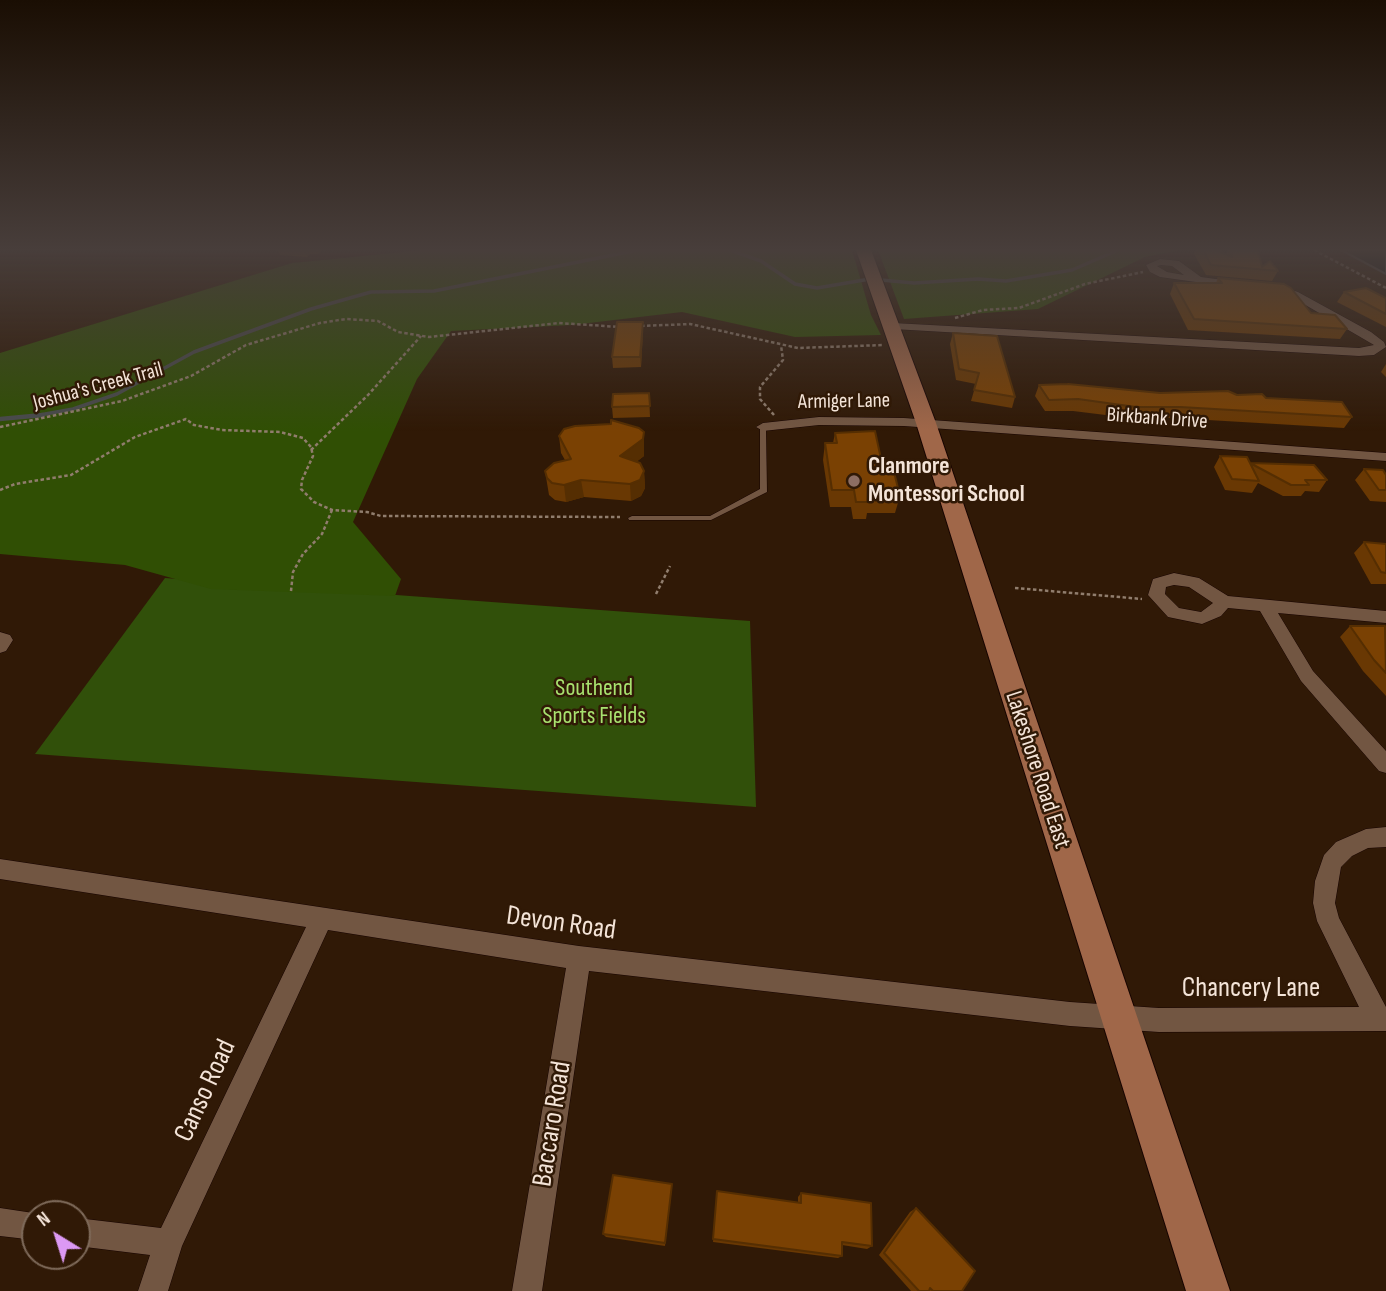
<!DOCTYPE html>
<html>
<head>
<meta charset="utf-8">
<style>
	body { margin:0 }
	#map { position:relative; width:1386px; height:1291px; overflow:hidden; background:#301906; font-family:"Sofia Sans Condensed",sans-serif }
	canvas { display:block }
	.north { position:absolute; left:21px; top:1200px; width:70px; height:70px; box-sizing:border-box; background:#301906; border:2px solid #7e6a5a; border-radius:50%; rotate:322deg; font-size:19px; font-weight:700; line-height:28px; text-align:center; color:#f4e4d8 }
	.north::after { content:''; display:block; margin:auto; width:24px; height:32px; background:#dc99f4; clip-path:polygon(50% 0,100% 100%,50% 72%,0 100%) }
</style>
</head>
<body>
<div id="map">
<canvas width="1386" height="1291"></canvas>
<div class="north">N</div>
</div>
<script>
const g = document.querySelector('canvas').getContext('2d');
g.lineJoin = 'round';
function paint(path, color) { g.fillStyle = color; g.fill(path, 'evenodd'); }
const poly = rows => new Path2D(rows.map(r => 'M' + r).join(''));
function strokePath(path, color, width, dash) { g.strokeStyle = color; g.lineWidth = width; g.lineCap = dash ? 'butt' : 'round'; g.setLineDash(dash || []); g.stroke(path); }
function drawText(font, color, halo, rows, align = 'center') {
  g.font = font + ' "Sofia Sans Condensed",sans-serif'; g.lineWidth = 5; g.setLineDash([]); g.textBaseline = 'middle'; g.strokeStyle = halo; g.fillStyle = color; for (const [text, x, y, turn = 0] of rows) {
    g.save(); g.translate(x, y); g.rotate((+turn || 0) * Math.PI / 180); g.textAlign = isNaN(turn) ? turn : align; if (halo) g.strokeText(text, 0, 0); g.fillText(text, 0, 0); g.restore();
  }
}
paint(poly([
	[165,578,750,621,756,807,35,754]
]), '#31500a');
paint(poly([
	[423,250,852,250,871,315,881,335,795,337,682,312,572,325,451,331,417,379,353,522,401,579,395,596,211,589,125,565,0,554,0,353,292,263],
	[878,250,1180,250,1145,257,1038,309,904,319]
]), '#304f04');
const water = poly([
	[1341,250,1386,250,1386,274,1358,259,1341,250]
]);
paint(water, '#000a10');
strokePath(water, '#494b4c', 2);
strokePath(poly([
	[730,250,761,261,795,284,817,288,870,279,914,283,978,279,1006,281,1072,270,1118,250],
	[34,416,73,409,117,394,194,352,311,309,371,292,434,291,638,250]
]), '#494b4c', 3.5);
strokePath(poly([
	[0,419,43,415]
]), '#494b4c', 4.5);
const lane = poly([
	[763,425,766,427,767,492,711,520,629,520,628,518,632,516,710,516,760,489,760,427,763,425]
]);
const street = poly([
	[1160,259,1179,261,1201,277,1239,282,1244,285,1239,288,1160,277,1150,272,1146,265,1160,259],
	[1161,265,1172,266,1184,275,1167,272,1157,266,1161,265],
	[1277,285,1298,292,1371,332,1384,342,1386,347,1374,355,1359,356,893,329,887,326,893,323,1359,348,1374,345,1290,296,1273,290,1273,286,1277,285],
	[819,417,904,418,1386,453,1386,461,904,426,819,425,763,431,756,427,763,423,819,417],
	[1174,573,1199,578,1228,596,1386,611,1386,623,1278,613,1313,671,1386,751,1386,773,1379,771,1301,681,1260,611,1228,608,1221,616,1202,624,1168,617,1148,595,1153,579,1174,573],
	[1174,585,1189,587,1213,603,1201,612,1179,608,1165,594,1166,587,1174,585],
	[0,632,10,635,13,640,6,651,0,653,0,632],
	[1386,827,1386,847,1368,848,1352,856,1341,867,1335,903,1339,918,1386,1007,1386,1031,1159,1032,1070,1026,589,971,542,1291,512,1291,566,968,328,930,182,1246,168,1291,138,1291,150,1255,77,1246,77,1218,161,1228,306,927,0,879,0,859,579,946,1070,1002,1159,1008,1359,1007,1317,921,1313,903,1315,881,1324,855,1336,842,1366,829,1386,827],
	[0,1208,40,1214,35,1214,35,1240,0,1236,0,1208]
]);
const primary = poly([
	[856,250,871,250,936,423,1230,1291,1186,1291,916,423,856,250]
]);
strokePath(lane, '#170400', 1);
strokePath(street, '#170400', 1);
strokePath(primary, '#170400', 2);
strokePath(poly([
	[1314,250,1386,288],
	[955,318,983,310,1019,308,1085,284,1143,272],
	[641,326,690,324,798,348,883,345],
	[774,415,760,399,760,387,783,360,781,345],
	[0,427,122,401,191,376,246,345,320,323,346,319,378,321,398,332,429,337,559,323,620,327],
	[311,450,368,395,421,336],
	[0,490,15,484,71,475,135,437,186,419,194,425,222,430,280,432,303,438,311,447,313,456,302,480,301,489,314,502,332,510,367,512,381,516,620,517],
	[1015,588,1142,599],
	[291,591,293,572,303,554,322,534,332,510],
	[656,594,670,566]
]), '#907d6d', 2.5, [3.5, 2.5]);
paint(lane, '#725642');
paint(street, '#725642');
paint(primary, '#a06749');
paint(poly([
	[278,250,322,250,318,254,310,254,307,257,280,255],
	[1195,250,1216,250,1226,255,1228,250,1253,250,1262,267,1278,271,1272,281,1206,275,1194,254],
	[1218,278,1311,313,1347,329,1340,339,1188,330,1170,294,1174,283,1216,283],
	[1344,292,1386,298,1386,327,1337,302],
	[643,332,641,367,613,368,612,357],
	[953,333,1015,397,1012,408,971,401,976,384,956,380,950,344],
	[1386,364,1386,377,1381,372],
	[1039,385,1160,393,1237,395,1266,398,1352,417,1344,428,1174,418,1130,418,1073,411,1045,411,1035,396],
	[649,393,650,417,613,418,612,407],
	[644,432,644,456,636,462,644,471,645,488,641,496,631,501,584,497,566,502,555,500,549,495,545,471,565,460,561,453,559,436],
	[835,433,883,468,900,496,895,513,867,513,866,519,853,519,851,507,830,507,823,460,825,443,833,443],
	[1220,456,1250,463,1327,480,1319,492,1305,491,1301,496,1283,496,1258,483,1252,493,1225,490,1214,467],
	[1364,469,1386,475,1386,502,1370,501,1355,480],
	[1364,542,1386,544,1386,584,1371,584,1354,553],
	[1350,626,1386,628,1386,696,1363,671,1340,637],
	[672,1188,665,1246,606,1237,603,1234],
	[717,1191,798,1203,798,1197,801,1193,872,1246,867,1249,842,1245,842,1256,838,1258,713,1242],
	[916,1208,962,1291,911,1291,879,1255,910,1212]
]), '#693803');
paint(poly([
	[304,250,308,250,310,254,307,257],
	[643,322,643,332,641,367,640,357],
	[644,432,644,456,622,473,620,456],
	[644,471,645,488,641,496,631,501,630,484],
	[581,480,584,497,566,502,564,485]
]), '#552e02');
const building = poly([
	[1203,250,1216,250,1232,257,1231,250,1258,251,1262,267,1270,261,1278,271,1211,265,1203,250],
	[1218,278,1284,284,1291,288,1311,313,1335,315,1347,329,1194,319,1174,283,1222,283,1218,278],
	[1366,288,1386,298,1386,314,1344,292,1366,288],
	[617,322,643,322,640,357,612,357,617,322],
	[953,333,997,336,1015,397,974,390,979,373,959,369,953,333],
	[1068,384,1160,393,1228,391,1237,395,1262,394,1266,398,1342,402,1352,417,1180,407,1136,407,1078,399,1049,400,1039,385,1068,384],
	[649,393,650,406,612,407,613,394,649,393],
	[611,420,639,428,644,432,643,439,620,456,640,463,644,471,640,480,630,484,581,480,564,485,552,483,547,478,545,471,554,463,571,459,559,436,564,429,575,426,611,424,611,420],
	[875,431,883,468,893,468,900,496,869,496,870,502,856,502,854,490,832,490,825,443,837,443,835,433,875,431],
	[1220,456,1247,457,1250,463,1314,465,1327,480,1305,480,1309,485,1291,485,1250,463,1259,481,1232,479,1220,456],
	[1364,469,1383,470,1386,475,1386,490,1379,490,1364,469],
	[1364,542,1386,544,1386,573,1381,572,1364,542],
	[1350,626,1385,626,1386,673,1374,660,1350,626],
	[613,1175,672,1184,665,1243,603,1234,613,1175],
	[717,1191,801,1203,801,1193,871,1203,872,1246,842,1242,842,1256,713,1239,717,1191],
	[916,1208,975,1271,962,1291,933,1291,930,1288,929,1291,919,1291,884,1253,916,1208]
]);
paint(building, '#7a4103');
strokePath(building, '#552e02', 2);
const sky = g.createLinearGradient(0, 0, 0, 431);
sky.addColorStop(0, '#1a0e03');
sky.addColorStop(0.58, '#483e3b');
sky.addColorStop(1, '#483e3b00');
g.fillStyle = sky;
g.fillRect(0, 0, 1386, 431);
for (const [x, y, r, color] of [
	[854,481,7,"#8d6e63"]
]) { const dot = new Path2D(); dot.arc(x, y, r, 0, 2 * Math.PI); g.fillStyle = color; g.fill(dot); strokePath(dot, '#301906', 2.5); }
drawText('21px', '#f4e4d8', '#301906', [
	["Joshua's Creek Trail",98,387,-15],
	["Armiger Lane",844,402,-1],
	["Birkbank Drive",1157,419,4]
]);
drawText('bold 24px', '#f4e4d8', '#301906', [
	["Clanmore",868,467],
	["Montessori School",868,495]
], 'left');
drawText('24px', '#a8e26f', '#301906', [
	["Southend",594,689],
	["Sports Fields",594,717]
]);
drawText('24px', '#f4e4d8', '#301906', [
	["Lakeshore Road East",1037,770,72]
]);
drawText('28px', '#f4e4d8', '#301906', [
	["Devon Road",561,924,8],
	["Chancery Lane",1251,989],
	["Canso Road",206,1091,-65],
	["Baccaro Road",553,1124,-81]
]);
</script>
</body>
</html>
